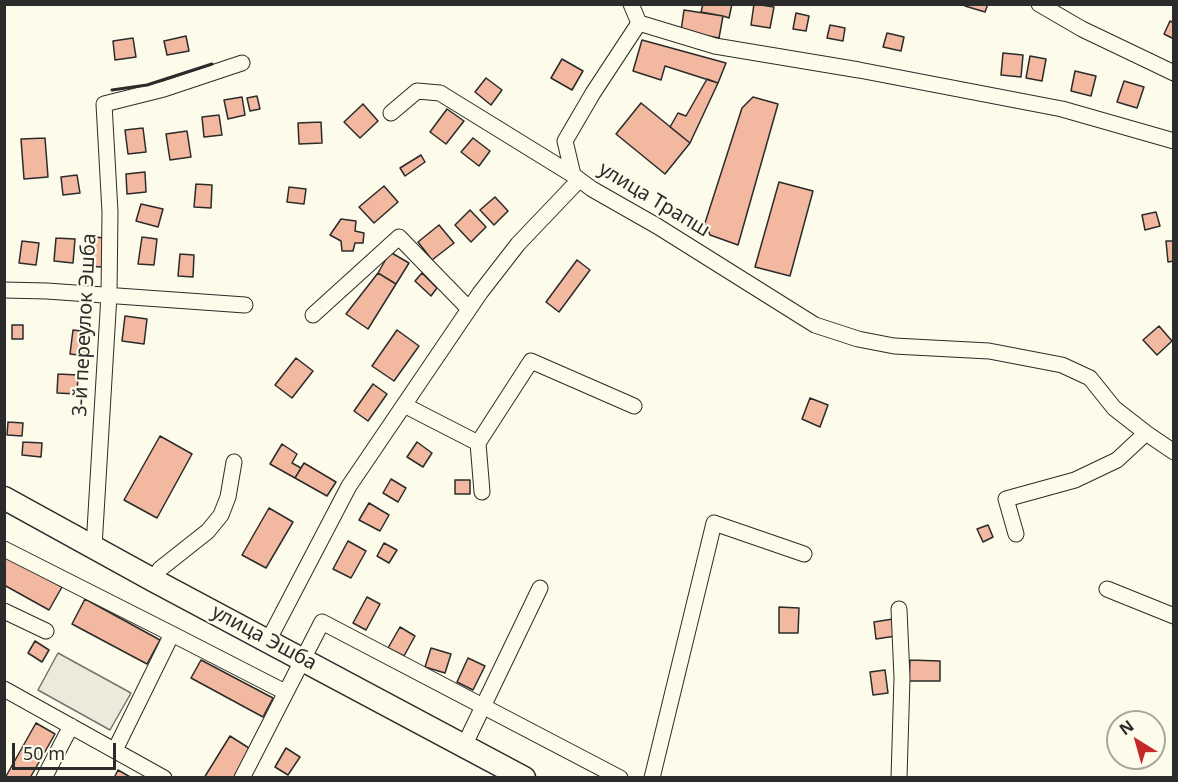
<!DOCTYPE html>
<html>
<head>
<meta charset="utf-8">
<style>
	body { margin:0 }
	#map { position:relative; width:1178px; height:782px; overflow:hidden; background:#fdfbea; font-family:"Noto Sans",sans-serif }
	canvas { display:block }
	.frame { position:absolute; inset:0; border:6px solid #2b2b2b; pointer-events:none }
	.north { position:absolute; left:1106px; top:710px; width:60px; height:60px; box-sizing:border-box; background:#fdfbea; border:2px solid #a9a89e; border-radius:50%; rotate:323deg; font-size:16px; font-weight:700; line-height:24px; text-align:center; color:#2b2b2b }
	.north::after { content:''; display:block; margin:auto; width:21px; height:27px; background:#c62828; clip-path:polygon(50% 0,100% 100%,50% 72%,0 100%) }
	.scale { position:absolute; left:12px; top:743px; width:104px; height:27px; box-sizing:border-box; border:3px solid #2b2b2b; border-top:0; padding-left:8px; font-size:18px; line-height:21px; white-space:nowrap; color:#2b2b2b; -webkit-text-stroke:4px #fdfbea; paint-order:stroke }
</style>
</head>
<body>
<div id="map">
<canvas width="1178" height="782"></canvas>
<div class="frame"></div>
<div class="north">N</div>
<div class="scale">50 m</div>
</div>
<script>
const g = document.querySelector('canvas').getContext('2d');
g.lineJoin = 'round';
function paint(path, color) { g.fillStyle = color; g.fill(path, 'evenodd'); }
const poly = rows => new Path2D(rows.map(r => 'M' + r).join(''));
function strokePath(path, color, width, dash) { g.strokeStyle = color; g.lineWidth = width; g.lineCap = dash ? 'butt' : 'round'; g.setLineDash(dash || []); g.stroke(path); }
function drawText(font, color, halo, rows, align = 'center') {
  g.font = font + ' "Noto Sans",sans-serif'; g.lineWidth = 4.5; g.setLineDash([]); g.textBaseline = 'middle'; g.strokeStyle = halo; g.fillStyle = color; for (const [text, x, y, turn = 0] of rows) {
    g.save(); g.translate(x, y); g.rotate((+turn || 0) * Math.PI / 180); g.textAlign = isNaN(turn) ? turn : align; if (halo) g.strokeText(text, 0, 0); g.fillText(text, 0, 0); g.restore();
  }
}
const green = poly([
	[58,653,131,693,110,730,38,690,58,653]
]);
paint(green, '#ecebdb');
strokePath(green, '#74746e', 1.5);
const building = poly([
	[703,4,732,4,729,18,723,16,701,12,703,4],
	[754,4,774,7,770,28,751,25,754,4],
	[965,4,988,4,985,12,965,6,965,4],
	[684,10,723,16,719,38,681,31,684,10],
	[796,13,809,16,806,31,793,29,796,13],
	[1170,21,1174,23,1174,39,1164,34,1170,21],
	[830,25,845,28,843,41,827,38,830,25],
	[887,33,904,37,901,51,883,47,887,33],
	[186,36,189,51,167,55,164,41,186,36],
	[133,38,136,57,115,60,113,41,133,38],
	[642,40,726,63,718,83,665,66,661,80,633,71,642,40],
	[1003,53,1023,55,1021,77,1001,75,1003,53],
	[1030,56,1046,59,1042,81,1026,78,1030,56],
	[562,59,583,71,572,90,551,78,562,59],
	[1075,71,1096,76,1091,96,1071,91,1075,71],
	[486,78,502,90,491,105,475,92,486,78],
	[707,79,718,83,690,143,670,127,678,113,686,116,707,79],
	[1124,81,1144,87,1137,108,1117,102,1124,81],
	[257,96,260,109,250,111,247,98,257,96],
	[242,97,245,115,228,119,224,100,242,97],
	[753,97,778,104,738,245,710,235,705,223,742,108,753,97],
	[641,103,690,143,665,174,616,134,641,103],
	[363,104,378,121,360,138,344,122,363,104],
	[447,109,464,121,446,144,430,132,447,109],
	[219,115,222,135,204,137,202,117,219,115],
	[321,122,322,143,299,144,298,123,321,122],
	[143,128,146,152,128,154,125,130,143,128],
	[187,131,191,157,170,160,166,134,187,131],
	[45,138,48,177,24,179,21,139,45,138],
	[473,138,490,151,479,166,461,152,473,138],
	[421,155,425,162,405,176,400,168,421,155],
	[145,172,146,192,127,194,126,174,145,172],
	[77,175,80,193,63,195,61,177,77,175],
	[779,182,813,191,790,276,755,267,779,182],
	[196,184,212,185,211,208,194,207,196,184],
	[384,186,398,202,374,223,359,207,384,186],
	[289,187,306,189,304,204,287,202,289,187],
	[495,197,508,211,494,225,480,210,495,197],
	[141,204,163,209,158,227,136,221,141,204],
	[470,210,486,227,471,242,455,225,470,210],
	[1156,212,1160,226,1145,230,1142,215,1156,212],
	[341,219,356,221,355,231,364,233,363,243,355,243,353,251,342,251,341,241,330,235,341,219],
	[439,225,454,243,432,260,418,242,439,225],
	[87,236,104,238,102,267,84,266,87,236],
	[142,237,157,239,154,265,138,264,142,237],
	[56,238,75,239,73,263,54,261,56,238],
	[22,241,39,243,36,265,19,263,22,241],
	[1166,241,1174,241,1174,261,1168,262,1166,241],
	[390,252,409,263,396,284,378,273,390,252],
	[180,254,194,255,193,277,178,276,180,254],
	[577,260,590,270,559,312,546,302,577,260],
	[378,273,396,284,368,329,346,314,378,273],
	[422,273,437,288,431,296,415,281,422,273],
	[125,316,147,319,144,344,122,341,125,316],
	[12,325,23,325,23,339,12,339,12,325],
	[1159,326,1172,341,1157,355,1143,340,1159,326],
	[73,330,89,332,86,356,70,354,73,330],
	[397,330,419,346,394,381,372,366,397,330],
	[296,358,313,371,292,398,275,385,296,358],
	[58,374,78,375,77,394,57,393,58,374],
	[373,384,387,394,368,421,354,411,373,384],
	[810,398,828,405,820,427,802,419,810,398],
	[8,422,23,423,22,436,7,435,8,422],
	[160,436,192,454,157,518,124,500,160,436],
	[23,442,42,443,41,457,22,455,23,442],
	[417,442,432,453,423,467,407,457,417,442],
	[282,444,297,454,292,463,301,468,295,478,270,464,282,444],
	[304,463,336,482,327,496,295,478,304,463],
	[391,479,406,488,398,502,383,493,391,479],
	[455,480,470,480,470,494,455,494,455,480],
	[369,503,389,515,380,531,359,520,369,503],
	[269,508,293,522,266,568,242,555,269,508],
	[988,525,993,537,983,542,977,529,988,525],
	[348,541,366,551,351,578,333,569,348,541],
	[384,543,397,550,389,563,377,556,384,543],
	[4,555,62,587,49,610,4,585,4,555],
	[367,597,380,604,366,630,353,623,367,597],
	[85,599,160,640,147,664,72,624,85,599],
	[779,607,799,608,798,633,779,633,779,607],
	[893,619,896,636,876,639,874,622,893,619],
	[400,627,415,636,404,656,388,648,400,627],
	[35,641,49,650,42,662,28,653,35,641],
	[431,648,451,654,445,673,425,667,431,648],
	[468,658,485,666,473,690,457,682,468,658],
	[201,660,273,698,263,717,191,678,201,660],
	[910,660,940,661,940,681,909,681,910,660],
	[885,670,888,693,873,695,870,672,885,670],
	[36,723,55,734,30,778,5,778,36,723],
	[230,736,252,750,234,778,204,778,230,736],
	[286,748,300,757,288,775,275,767,286,748],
	[118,770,132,778,114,778,118,770]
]);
paint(building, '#f2b8a0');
strokePath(building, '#2b2b2b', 1.5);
const minor = poly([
	[631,4,639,23,715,46,859,70,1062,109,1174,141],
	[1039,4,1082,29,1174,73],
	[639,23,593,93,565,141,573,175,592,189,657,226,815,325,858,339,894,346,989,351,1062,365,1090,378,1114,408,1146,433,1174,452],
	[391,113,417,91,440,93,573,175],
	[4,290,47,291,245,305],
	[313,315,399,237,469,309],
	[404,405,478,443],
	[482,492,478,443,531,361,634,406],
	[1016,534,1006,499,1075,480,1117,460,1146,433],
	[94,547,109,295,110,212,104,104,164,89,242,63],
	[4,549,172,634,115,750],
	[153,580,160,569,208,531,221,515,228,497,234,462],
	[1107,589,1174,616],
	[4,611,46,631],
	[172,634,285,692],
	[268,641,349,486,480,293,518,244,579,180],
	[4,689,164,778],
	[464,746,540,588],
	[44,778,71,726],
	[242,778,322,622,620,778],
	[652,778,714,523,804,554],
	[899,778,902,678,899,609]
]);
const highway = poly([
	[4,498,153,580,524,778]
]);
strokePath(minor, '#2b2b2b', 17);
strokePath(highway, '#2b2b2b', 25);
strokePath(minor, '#fdfbea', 15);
strokePath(highway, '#fdfbea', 22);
strokePath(poly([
	[112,90,147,85,212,64]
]), '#2b2b2b', 3);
drawText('20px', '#2b2b2b', '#fdfbea', [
	["улица Трапш",654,200,31],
	["3-й переулок Эшба",85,325,-87],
	["улица Эшба",264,638,28]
]);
</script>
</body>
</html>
